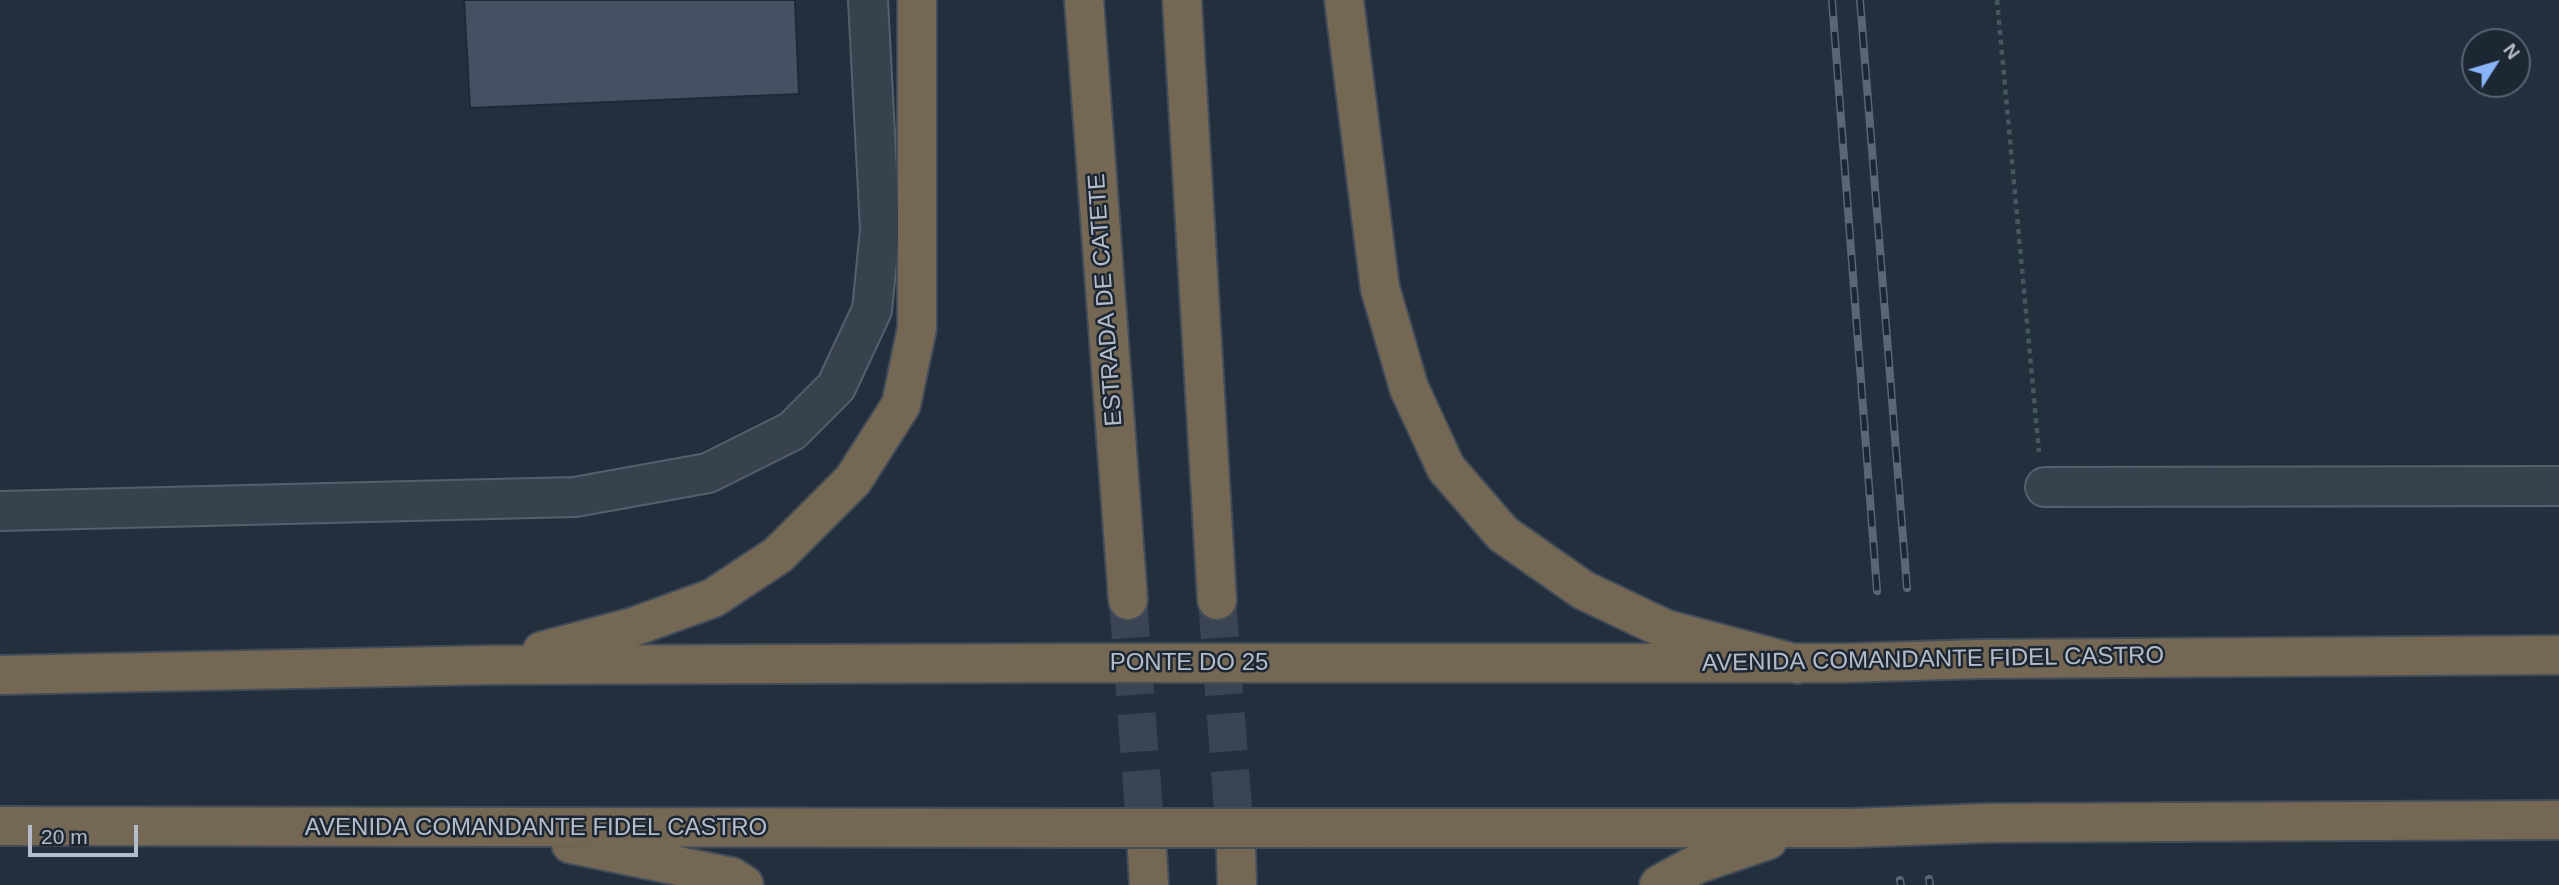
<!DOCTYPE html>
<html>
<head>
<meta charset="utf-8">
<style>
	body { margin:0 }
	#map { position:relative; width:2559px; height:885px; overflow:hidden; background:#242f3e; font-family:Helvetica,sans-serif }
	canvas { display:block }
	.north { position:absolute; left:2461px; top:28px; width:70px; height:70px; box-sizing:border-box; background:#1d2633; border:2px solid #59626f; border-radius:50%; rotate:53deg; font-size:19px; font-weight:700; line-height:28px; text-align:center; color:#b4bcc9 }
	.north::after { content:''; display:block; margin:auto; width:24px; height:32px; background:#8ab4f8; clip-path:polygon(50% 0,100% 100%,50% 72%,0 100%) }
	.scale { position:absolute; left:28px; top:825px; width:110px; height:32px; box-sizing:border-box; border:4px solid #b4bcc9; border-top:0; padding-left:9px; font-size:21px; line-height:24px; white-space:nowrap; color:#b4bcc9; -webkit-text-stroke:5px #1d2633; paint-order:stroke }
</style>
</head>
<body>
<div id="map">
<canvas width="2559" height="885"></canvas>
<div class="north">N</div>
<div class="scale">20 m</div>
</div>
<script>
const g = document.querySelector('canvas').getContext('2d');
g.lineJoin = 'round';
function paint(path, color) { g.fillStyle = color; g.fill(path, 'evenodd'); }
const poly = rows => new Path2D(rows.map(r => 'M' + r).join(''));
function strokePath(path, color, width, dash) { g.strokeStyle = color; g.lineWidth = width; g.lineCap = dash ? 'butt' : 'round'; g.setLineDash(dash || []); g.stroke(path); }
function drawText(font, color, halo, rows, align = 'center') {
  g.font = font + ' Helvetica,sans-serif'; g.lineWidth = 5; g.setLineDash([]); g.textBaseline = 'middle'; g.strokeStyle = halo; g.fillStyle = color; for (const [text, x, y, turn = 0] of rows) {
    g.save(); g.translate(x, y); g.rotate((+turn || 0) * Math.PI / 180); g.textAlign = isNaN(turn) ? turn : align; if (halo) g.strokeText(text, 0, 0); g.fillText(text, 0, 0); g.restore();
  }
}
const building = poly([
	[464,0,795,0,799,94,470,108,464,0]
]);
paint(building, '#455162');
strokePath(building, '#1f2835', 2);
strokePath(poly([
	[1128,600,1147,851],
	[1217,600,1236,848]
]), '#3a4453', 38, [38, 19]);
const minor = poly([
	[2045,487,2559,486],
	[0,511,575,497,708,473,792,431,836,387,872,310,880,230,868,0]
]);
const highway = poly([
	[1084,0,1128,600],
	[1182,0,1217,600],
	[1344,0,1380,288,1409,388,1446,468,1503,534,1583,590,1665,629,1797,664],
	[542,651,633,627,713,598,778,555,853,480,901,405,917,328,917,0],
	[1980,659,2559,655],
	[1307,663,1846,663],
	[0,675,489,665,1071,663],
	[1987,823,2559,820],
	[0,826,1073,828],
	[1309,828,1853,828],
	[571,844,732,877,744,885],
	[1236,848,1237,885],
	[1147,851,1149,885],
	[1659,885,1697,864,1768,840]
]);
strokePath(minor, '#565f6c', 42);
strokePath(highway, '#434c59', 42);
strokePath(poly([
	[1997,0,2039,452]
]), '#44595c', 4.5, [5, 5]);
strokePath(minor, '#38414e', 38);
strokePath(highway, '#746855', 38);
const rail = poly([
	[1832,0,1877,591],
	[1860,0,1907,588],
	[1929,879,1930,885],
	[1900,880,1901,885]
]);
strokePath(rail, '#5a6575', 8);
strokePath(rail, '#1d2633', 5, [16]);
const highwayBridge = poly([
	[1071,663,1307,663],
	[1846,663,1980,659],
	[1073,828,1309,828],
	[1853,828,1987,823]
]);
strokePath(highwayBridge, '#434c59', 42, []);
strokePath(highwayBridge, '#746855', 38);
drawText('24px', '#b4bcc9', '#1d2633', [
	["ESTRADA DE CATETE",1106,300,-94],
	["AVENIDA COMANDANTE FIDEL CASTRO",1933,660,-1],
	["PONTE DO 25",1189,663],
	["AVENIDA COMANDANTE FIDEL CASTRO",536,828]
]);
</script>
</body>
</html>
